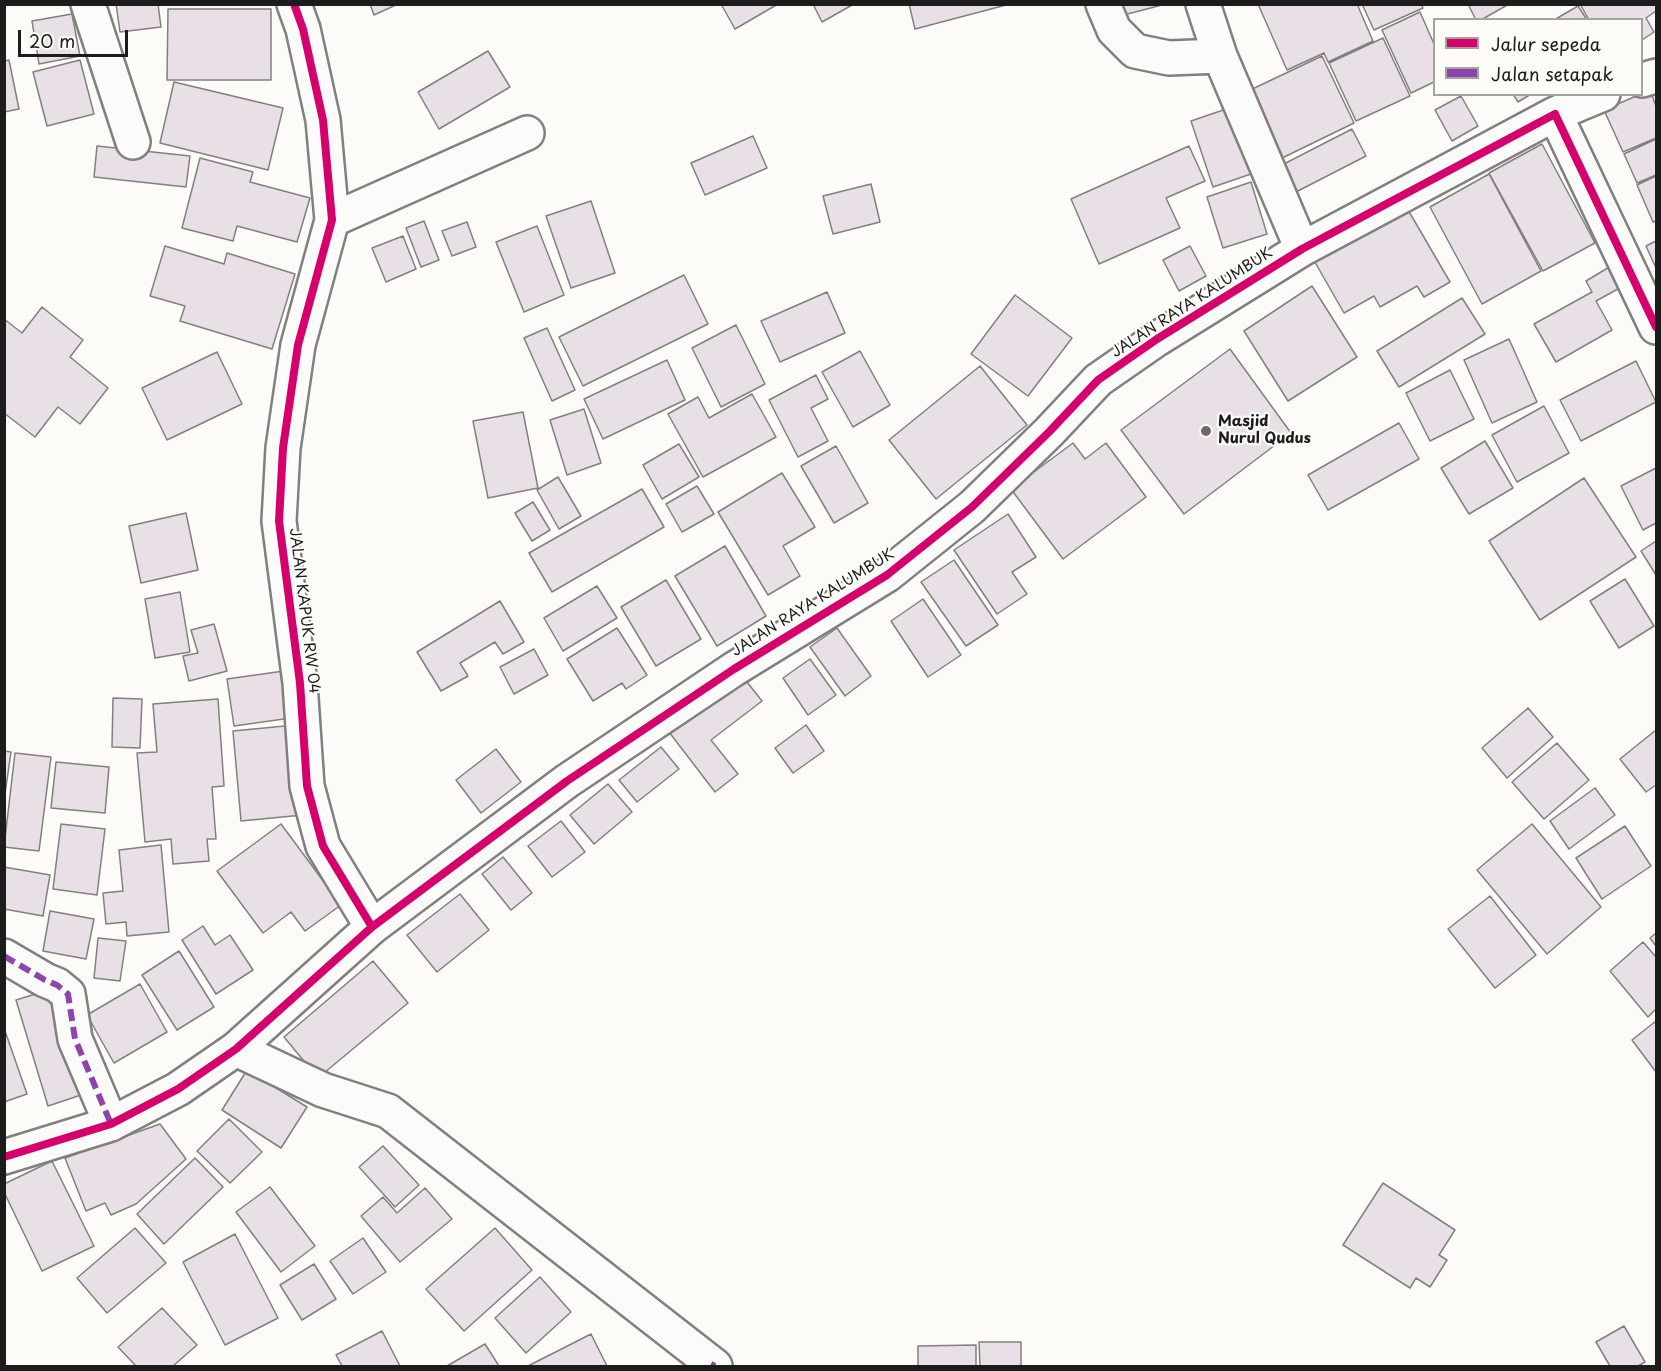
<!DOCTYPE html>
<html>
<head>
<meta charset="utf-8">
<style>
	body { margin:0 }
	#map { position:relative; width:1661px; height:1371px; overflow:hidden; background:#fcfbf8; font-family:"Playpen Sans",sans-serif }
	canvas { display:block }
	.frame { position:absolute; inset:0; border:6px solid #1c1c1c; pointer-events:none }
	.legend { position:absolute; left:1433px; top:18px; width:210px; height:78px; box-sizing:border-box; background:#fdfcf7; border:2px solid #a3a29f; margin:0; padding:8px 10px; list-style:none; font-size:18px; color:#1c1c1c }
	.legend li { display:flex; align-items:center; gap:12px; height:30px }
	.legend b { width:30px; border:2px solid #a3a29f }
	.scale { position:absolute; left:18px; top:30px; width:110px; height:27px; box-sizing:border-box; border:3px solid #1c1c1c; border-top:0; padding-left:8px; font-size:18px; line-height:21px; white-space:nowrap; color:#1c1c1c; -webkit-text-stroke:4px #fdfcf7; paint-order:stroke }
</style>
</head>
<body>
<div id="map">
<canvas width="1661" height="1371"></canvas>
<div class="frame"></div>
<ul class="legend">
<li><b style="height:8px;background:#d6006c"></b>Jalur sepeda</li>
<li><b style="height:8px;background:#8e44ad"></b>Jalan setapak</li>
</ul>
<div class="scale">20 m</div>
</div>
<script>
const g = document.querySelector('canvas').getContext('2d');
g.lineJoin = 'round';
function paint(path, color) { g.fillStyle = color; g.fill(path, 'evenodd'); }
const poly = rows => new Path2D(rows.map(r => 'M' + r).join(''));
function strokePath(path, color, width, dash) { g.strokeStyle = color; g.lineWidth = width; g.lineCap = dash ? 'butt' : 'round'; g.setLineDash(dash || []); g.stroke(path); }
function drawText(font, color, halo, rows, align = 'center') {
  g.font = font + ' "Playpen Sans",sans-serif'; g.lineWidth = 4.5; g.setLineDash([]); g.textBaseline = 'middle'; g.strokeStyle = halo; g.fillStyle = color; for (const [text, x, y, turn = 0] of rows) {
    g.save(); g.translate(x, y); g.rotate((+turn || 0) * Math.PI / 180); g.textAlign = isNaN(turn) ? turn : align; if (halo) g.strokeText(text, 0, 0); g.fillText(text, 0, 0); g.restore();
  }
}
const building = poly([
	[116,4,158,4,161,27,120,32,116,4],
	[370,4,398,4,374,15,370,4],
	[721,4,778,4,735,29,721,4],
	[813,4,854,4,822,22,813,4],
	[909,4,1010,4,915,29,909,4],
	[1113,4,1166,4,1116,17,1113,4],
	[1258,4,1357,4,1373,41,1328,62,1324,53,1287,70,1258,4],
	[1362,4,1421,4,1423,8,1374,30,1362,4],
	[1468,4,1509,4,1481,20,1476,20,1468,4],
	[1580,4,1656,4,1656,11,1646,18,1654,32,1642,40,1642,20,1589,20,1580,4],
	[1578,6,1587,20,1554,20,1578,6],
	[168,9,271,9,271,80,167,80,168,9],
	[1420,12,1434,44,1434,82,1411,93,1382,30,1420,12],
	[72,14,80,56,39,64,32,21,72,14],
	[1383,38,1410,96,1356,121,1329,63,1383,38],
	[488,51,510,87,439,129,418,92,488,51],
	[1322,56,1354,123,1278,160,1246,92,1322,56],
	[9,60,19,109,4,112,4,61,9,60],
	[80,60,94,114,47,126,33,72,80,60],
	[174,82,283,108,268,170,160,143,174,82],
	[1650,90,1656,106,1656,138,1623,152,1604,110,1650,90],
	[1513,94,1531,94,1518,102,1513,94],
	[1461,96,1478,126,1452,141,1435,110,1461,96],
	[1229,108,1251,174,1213,187,1191,121,1229,108],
	[1352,129,1366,156,1294,193,1280,166,1352,129],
	[753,136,767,168,705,195,691,163,753,136],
	[1656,139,1656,175,1637,183,1624,154,1656,139],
	[1542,144,1595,243,1543,271,1489,173,1542,144],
	[97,146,190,156,186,187,94,177,97,146],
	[1189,146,1205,181,1166,198,1180,228,1099,264,1071,199,1189,146],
	[200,158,253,172,250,182,310,198,297,242,237,226,233,241,182,228,200,158],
	[1489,174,1541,271,1482,304,1430,207,1489,174],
	[1656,176,1656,221,1653,222,1637,185,1656,176],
	[1251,182,1267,234,1223,248,1207,197,1251,182],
	[871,184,880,222,833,234,823,196,871,184],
	[591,201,615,273,571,288,546,216,591,201],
	[1404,203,1450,282,1424,297,1417,286,1380,307,1374,296,1344,313,1312,257,1404,203],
	[424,221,439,260,421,267,406,228,424,221],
	[467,222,476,247,452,256,442,231,467,222],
	[537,226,564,295,524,312,496,242,537,226],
	[403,236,416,269,386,282,372,248,403,236],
	[1656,241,1656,268,1646,246,1656,241],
	[165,246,224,264,227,253,295,274,272,349,180,321,185,306,150,296,165,246],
	[1190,246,1206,276,1179,291,1163,260,1190,246],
	[1616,263,1627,284,1596,301,1612,330,1556,362,1534,324,1592,292,1586,281,1616,263],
	[684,275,708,324,583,386,559,337,684,275],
	[1312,286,1357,357,1288,401,1244,331,1312,286],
	[827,292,845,333,780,362,761,321,827,292],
	[1015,295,1072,338,1028,396,971,354,1015,295],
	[1462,298,1485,334,1399,387,1377,351,1462,298],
	[42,307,83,340,70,357,108,388,80,424,58,407,35,437,4,413,4,319,22,333,42,307],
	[736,325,765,384,721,407,692,348,736,325],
	[547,328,575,390,552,401,524,338,547,328],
	[1509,339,1537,402,1492,423,1464,360,1509,339],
	[1230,349,1291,433,1184,514,1121,430,1230,349],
	[860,351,890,405,853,427,822,372,860,351],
	[217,352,242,404,167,440,142,388,217,352],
	[667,360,685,400,603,439,584,399,667,360],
	[1636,361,1656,402,1581,441,1560,400,1636,361],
	[980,366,1027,425,936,499,889,440,980,366],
	[1450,370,1474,419,1430,441,1406,393,1450,370],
	[816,375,828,399,811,408,828,441,798,457,769,400,816,375],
	[752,394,776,437,703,477,668,414,698,397,709,418,752,394],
	[1544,406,1569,453,1517,482,1492,435,1544,406],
	[584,409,601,463,567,475,550,420,584,409],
	[523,412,538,488,488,498,473,421,523,412],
	[1399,423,1419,459,1328,510,1308,475,1399,423],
	[1485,441,1513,488,1469,514,1441,468,1485,441],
	[1073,443,1085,459,1106,443,1146,497,1063,559,1011,489,1073,443],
	[679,444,699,477,662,499,643,465,679,444],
	[836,446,868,503,834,523,801,466,836,446],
	[1656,468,1656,523,1643,530,1621,486,1656,468],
	[782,473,815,527,783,546,800,576,768,595,718,512,782,473],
	[558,477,581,516,559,529,537,490,558,477],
	[1584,478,1636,557,1540,620,1489,541,1584,478],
	[697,486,714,514,682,532,666,504,697,486],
	[642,489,664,527,552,592,529,553,642,489],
	[533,502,550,530,532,541,515,513,533,502],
	[186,513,198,570,141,583,129,526,186,513],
	[1008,514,1036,557,1012,572,1027,594,997,614,954,550,1008,514],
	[1656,541,1656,575,1641,551,1656,541],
	[725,546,766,616,717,646,675,576,725,546],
	[954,560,998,625,966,646,921,582,954,560],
	[1625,579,1654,626,1619,648,1590,601,1625,579],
	[666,580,701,639,656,666,621,607,666,580],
	[597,586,617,618,563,651,544,618,597,586],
	[180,592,190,652,155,658,145,599,180,592],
	[923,599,961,655,928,677,891,621,923,599],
	[500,601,524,642,503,654,495,642,460,663,468,676,441,691,417,652,500,601],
	[214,624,227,671,189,681,183,656,198,653,191,630,214,624],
	[617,628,647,675,626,689,622,683,593,701,567,659,617,628],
	[837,628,871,676,845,696,810,647,837,628],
	[534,649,548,675,514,694,500,667,534,649],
	[810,659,836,695,808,715,783,678,810,659],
	[291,670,298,717,234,726,227,679,291,670],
	[743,677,762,701,711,740,738,774,715,792,669,732,743,677],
	[113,698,142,699,140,748,112,747,113,698],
	[218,699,224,786,212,787,216,839,207,839,209,861,173,864,171,839,145,842,137,753,157,752,153,704,218,699],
	[1528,708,1553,737,1507,778,1482,748,1528,708],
	[295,725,303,815,241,821,233,731,295,725],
	[806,725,824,751,793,773,775,748,806,725],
	[1656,730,1656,785,1646,792,1620,759,1656,730],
	[1557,743,1589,780,1544,819,1512,782,1557,743],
	[661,747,679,769,637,802,619,780,661,747],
	[496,749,521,782,481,813,456,780,496,749],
	[4,751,11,752,4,801,4,751],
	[15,753,51,757,39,851,4,847,15,753],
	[56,762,109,767,105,813,51,808,56,762],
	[608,784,632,812,594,844,570,815,608,784],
	[1595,788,1615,815,1569,849,1550,821,1595,788],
	[561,821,585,852,552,877,528,846,561,821],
	[61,824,105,829,97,895,53,889,61,824],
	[281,824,341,905,305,931,291,912,263,933,217,871,281,824],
	[1532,824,1601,907,1547,954,1477,870,1532,824],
	[1625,826,1651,866,1602,899,1576,858,1625,826],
	[161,845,169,932,127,936,126,922,106,924,103,893,123,891,119,850,161,845],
	[503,857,532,893,511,910,482,874,503,857],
	[4,867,50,875,43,916,4,909,4,867],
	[460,894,489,930,437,972,407,935,460,894],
	[1490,896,1536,955,1495,988,1448,929,1490,896],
	[50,911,94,919,86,959,43,951,50,911],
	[203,926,215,945,230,935,253,970,216,994,182,940,203,926],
	[1656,933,1656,946,1650,938,1656,933],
	[98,938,126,941,120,981,94,978,98,938],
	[1643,942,1656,957,1656,1009,1648,1017,1610,971,1643,942],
	[179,951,214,1007,177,1030,142,975,179,951],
	[373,961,408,1003,318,1078,284,1037,373,961],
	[140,984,167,1032,114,1063,87,1015,140,984],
	[58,987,90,1092,48,1106,16,1000,58,987],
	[1656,1021,1656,1072,1632,1040,1656,1021],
	[4,1028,27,1094,4,1102,4,1028],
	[247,1070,307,1107,281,1148,222,1110,247,1070],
	[229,1119,262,1152,230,1183,197,1151,229,1119],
	[160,1124,186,1159,136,1204,111,1215,105,1203,86,1211,65,1158,160,1124],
	[383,1146,419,1185,395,1207,359,1167,383,1146],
	[195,1158,223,1187,164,1244,137,1214,195,1158],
	[52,1161,94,1246,42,1271,4,1192,4,1184,52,1161],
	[1383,1183,1455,1230,1439,1255,1447,1260,1430,1287,1416,1278,1410,1288,1343,1245,1383,1183],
	[270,1187,315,1246,281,1272,236,1212,270,1187],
	[425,1188,452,1219,400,1262,361,1216,383,1197,397,1213,425,1188],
	[135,1228,166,1263,107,1313,77,1278,135,1228],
	[495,1228,532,1270,464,1331,426,1289,495,1228],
	[235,1234,278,1318,225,1345,183,1262,235,1234],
	[363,1238,386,1272,353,1294,330,1261,363,1238],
	[314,1264,336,1299,302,1320,280,1285,314,1264],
	[540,1277,571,1312,526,1353,495,1318,540,1277],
	[162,1308,197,1345,173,1366,136,1366,118,1347,162,1308],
	[1624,1326,1645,1362,1638,1366,1610,1366,1596,1342,1624,1326],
	[382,1331,400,1366,342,1366,336,1355,382,1331],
	[591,1334,607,1366,528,1366,591,1334],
	[979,1342,1021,1342,1021,1366,980,1366,979,1342],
	[485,1344,499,1366,447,1366,485,1344],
	[976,1345,976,1366,918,1366,918,1346,976,1345]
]);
paint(building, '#e8e0e6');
strokePath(building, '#81807f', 1.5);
const street = poly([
	[88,4,133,142],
	[294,4,303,29,323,120,332,220,298,345,283,448,279,521,300,683,307,786,323,846,372,927],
	[1103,4,1114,30,1135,51,1169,58,1220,56],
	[1203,4,1220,56,1302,249],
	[1642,80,1656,76],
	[1555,114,1603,94],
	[332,220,527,133],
	[4,956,45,980,57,985,68,994,75,1039,111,1124],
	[236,1049,323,1090,388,1111,715,1366],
	[4,1157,111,1124,178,1089,236,1049,372,927,567,781,734,669,887,575,972,507,1049,432,1098,380,1157,339,1302,249,1555,114,1656,327]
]);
strokePath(street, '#81807f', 38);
strokePath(street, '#fbfbf9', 33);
strokePath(poly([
	[4,956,45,980,57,985,68,994,75,1039,111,1124],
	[711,1364,715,1366]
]), '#8e44ad', 6, [12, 6]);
strokePath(poly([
	[294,4,303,29,323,120,332,220,298,345,283,448,279,521,300,683,307,786,323,846,372,927],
	[4,1157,111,1124,178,1089,236,1049,372,927,567,781,734,669,887,575,972,507,1049,432,1098,380,1157,339,1302,249,1555,114,1656,327]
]), '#d6006c', 8);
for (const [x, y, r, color] of [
	[1206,431,6,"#6a6a69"]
]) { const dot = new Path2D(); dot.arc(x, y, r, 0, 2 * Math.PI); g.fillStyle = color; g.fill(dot); strokePath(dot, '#fdfcf7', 2); }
drawText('15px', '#1c1c1c', '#fdfcf7', [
	["JALAN RAYA KALUMBUK",1192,303,-33],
	["JALAN RAYA KALUMBUK",813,603,-32],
	["JALAN KAPUK RW 04",304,611,83]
]);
drawText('bold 15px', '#1c1c1c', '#fdfcf7', [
	["Masjid",1218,422],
	["Nurul Qudus",1218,439]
], 'left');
</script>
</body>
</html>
